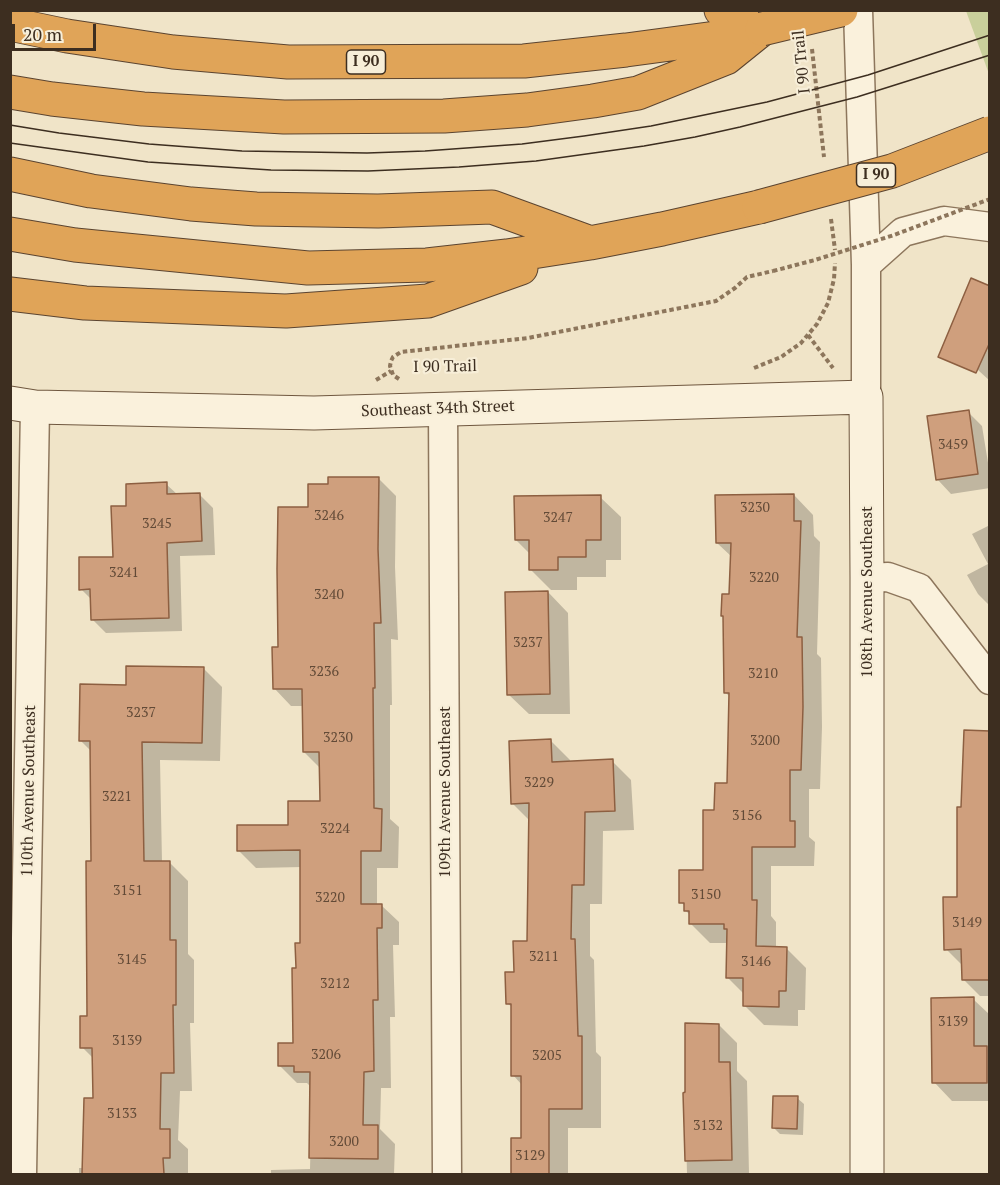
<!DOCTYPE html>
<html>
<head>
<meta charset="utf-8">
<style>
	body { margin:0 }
	#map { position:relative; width:1000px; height:1185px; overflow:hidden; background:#f0e4c8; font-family:"PT Serif",serif }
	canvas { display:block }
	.frame { position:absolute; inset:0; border:12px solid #3d2e20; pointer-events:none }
	.scale { position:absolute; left:12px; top:24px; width:84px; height:27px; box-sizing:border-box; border:3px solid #3d2e20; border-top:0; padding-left:8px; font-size:18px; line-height:21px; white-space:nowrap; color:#3d2e20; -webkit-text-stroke:4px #f7eed8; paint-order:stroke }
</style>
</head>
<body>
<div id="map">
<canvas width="1000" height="1185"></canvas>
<div class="frame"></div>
<div class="scale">20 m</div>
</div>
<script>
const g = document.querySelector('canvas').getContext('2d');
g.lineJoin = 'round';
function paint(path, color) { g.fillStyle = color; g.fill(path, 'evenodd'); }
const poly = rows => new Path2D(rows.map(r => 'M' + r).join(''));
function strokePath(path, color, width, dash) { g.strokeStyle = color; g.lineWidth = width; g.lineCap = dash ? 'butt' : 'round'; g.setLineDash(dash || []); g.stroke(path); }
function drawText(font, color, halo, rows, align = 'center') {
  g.font = font + ' "PT Serif",serif'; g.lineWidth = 4.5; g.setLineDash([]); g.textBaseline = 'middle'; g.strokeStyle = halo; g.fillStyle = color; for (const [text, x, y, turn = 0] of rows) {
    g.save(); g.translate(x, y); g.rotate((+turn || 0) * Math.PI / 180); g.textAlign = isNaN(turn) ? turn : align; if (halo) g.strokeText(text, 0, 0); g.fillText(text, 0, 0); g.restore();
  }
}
paint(poly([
	[966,11,989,11,989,74]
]), '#c9cf9b');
paint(poly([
	[990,288,990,381,978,370,955,319],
	[968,412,982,426,990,475,990,488,951,494,938,480],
	[379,479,396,496,395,567,398,640,391,639,392,705,390,705,390,819,399,827,398,868,377,868,377,905,381,905,399,922,399,945,393,945,395,1017,390,1017,391,1088,381,1088,380,1129,395,1144,394,1174,271,1174,271,1170,310,1169,312,1088,307,1083,297,1083,280,1066,294,1044,297,969,302,945,302,867,256,868,239,851,289,826,322,803,321,769,304,752,304,706,291,706,274,688,280,648,310,509,329,486],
	[166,484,178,495,199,494,213,508,215,555,180,556,182,631,106,633,92,619,92,600,81,589,115,558,128,507],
	[794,495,813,515,814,536,820,542,817,654,821,658,822,727,820,789,809,789,809,837,815,842,814,866,771,866,771,916,776,922,776,948,786,948,806,968,805,1010,798,1010,798,1026,764,1025,745,1006,745,995,727,977,728,943,710,943,690,923,690,915,686,911,686,907,681,902,704,871,716,812,728,784,730,697,725,692,725,618,723,616,731,596,732,557,717,543],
	[600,497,621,517,621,560,606,560,606,577,577,577,577,590,551,590,530,569,530,554,516,540],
	[990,525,990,606,978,594,967,575,988,564,972,534],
	[548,592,568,613,570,714,529,714,508,694],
	[203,668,222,687,220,761,160,760,162,862,169,862,188,881,188,954,194,960,194,1023,190,1023,192,1091,180,1091,178,1140,188,1149,188,1174,79,1174,79,1168,84,1168,94,1100,93,1058,82,1047,89,1017,93,862,91,751,80,740,127,687],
	[990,733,990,996,980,996,963,979,963,966,946,949,958,898,962,809],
	[551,741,570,760,570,763,612,761,631,780,634,830,603,831,602,904,590,904,590,956,594,960,596,1052,601,1057,601,1128,568,1128,568,1174,513,1174,513,1140,522,1140,522,1085,513,1075,513,1008,507,1003,515,974,528,942,530,821,512,803],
	[973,999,990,1015,990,1101,952,1101,934,1082],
	[719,1025,737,1043,737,1071,747,1081,749,1174,687,1174,685,1094],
	[797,1098,804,1104,803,1135,780,1134,774,1128]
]), '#0003');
const building = poly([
	[971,278,990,286,990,342,976,373,938,357,971,278],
	[969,410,978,474,936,480,927,416,969,410],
	[328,477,379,477,378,549,381,623,374,623,375,688,373,688,374,808,382,809,381,851,361,851,361,904,382,904,382,928,377,928,378,1000,373,1000,374,1071,364,1072,363,1125,378,1125,378,1159,309,1158,310,1072,294,1072,294,1066,278,1066,278,1043,293,1043,292,968,296,968,295,943,300,943,300,850,237,851,237,825,288,825,288,801,320,801,319,752,303,752,302,689,273,689,272,647,278,647,277,569,278,507,308,507,308,484,328,484,328,477],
	[167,482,167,494,200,493,202,541,167,543,169,618,91,620,90,589,79,590,79,557,113,557,111,506,126,506,126,484,167,482],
	[794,494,794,521,801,521,797,637,802,637,803,707,801,770,790,770,790,821,795,821,795,847,752,847,752,900,757,900,756,946,787,947,786,991,779,991,779,1007,743,1006,743,978,726,978,727,929,724,929,724,924,689,924,689,911,684,911,684,903,679,903,679,870,703,870,703,810,714,810,715,783,727,783,729,693,724,693,723,616,721,616,722,594,729,594,731,543,716,543,715,495,794,494],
	[601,495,601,540,586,540,586,557,558,557,558,570,529,570,529,540,515,540,514,496,601,495],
	[548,591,550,694,507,695,505,592,548,591],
	[126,666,204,667,202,743,142,742,144,861,170,861,170,940,176,940,176,1005,173,1005,174,1073,161,1073,160,1129,170,1129,170,1158,163,1158,164,1174,82,1174,84,1098,93,1098,92,1048,80,1048,80,1016,87,1016,86,861,91,861,90,741,79,741,80,684,126,685,126,666],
	[964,730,990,731,990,980,962,980,961,949,944,950,943,897,957,897,957,807,961,807,964,730],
	[551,739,552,762,613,759,615,811,585,812,584,885,572,885,571,939,575,939,578,1036,582,1036,582,1109,549,1109,549,1174,511,1174,511,1138,521,1138,521,1076,511,1076,511,1004,506,1004,505,972,514,972,513,941,527,941,529,803,511,804,509,741,551,739],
	[974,997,974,1046,987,1046,987,1083,932,1083,931,998,974,997],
	[685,1023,719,1024,719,1062,730,1062,732,1160,685,1161,683,1093,685,1092,685,1023],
	[773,1096,798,1096,797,1129,772,1128,773,1096]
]);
paint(building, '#cf9f7d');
strokePath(building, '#8d5f41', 1.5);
const street = poly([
	[858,10,866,265,866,397],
	[866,265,903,232,944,221,990,227],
	[443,409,447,1174],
	[867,578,888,577,919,588,990,680],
	[22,1174,35,407]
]);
const secondary = poly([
	[10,403,35,407,314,413,866,397,867,578,867,1174]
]);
const highway = poly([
	[721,10,762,29],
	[10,24,67,36,173,52,288,62,524,61,626,50,723,37,758,30],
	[10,92,52,99,143,109,284,117,444,116,527,110,593,101,638,93,726,58,762,29],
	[10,174,91,191,191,204,256,209,378,211,492,207,588,242],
	[10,234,75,245,308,268,427,265,507,256,590,243,662,229,759,207],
	[10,294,85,303,286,311,428,301,521,268]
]);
strokePath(street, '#8d765c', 31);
strokePath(secondary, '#6f573f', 35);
strokePath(highway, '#5b4430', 35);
strokePath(poly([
	[812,49,824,157],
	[831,219,835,250],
	[808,335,833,368],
	[754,368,781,357,801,343,817,324,828,303,834,279,835,263],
	[399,379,393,375,390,366,391,361,393,357,401,352,528,338,716,301,735,288,747,277,773,271],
	[376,380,391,371]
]), '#8d765c', 4, [4.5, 3]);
strokePath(street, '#faf1dc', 28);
strokePath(secondary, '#faf1dc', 33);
strokePath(highway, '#e0a458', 33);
strokePath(poly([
	[10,125,59,133,149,144,242,151,367,153,425,151,522,144,584,136,651,126,767,102,868,75,990,35],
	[10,143,148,162,271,170,368,171,459,167,536,161,644,146,695,137,740,127,857,97,990,55]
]), '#3d2e20', 1.5);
const highwayBridge = poly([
	[762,29,841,10],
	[759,207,892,171,990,133]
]);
strokePath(highwayBridge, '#5b4430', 35, []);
strokePath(poly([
	[773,271,815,260,894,235,990,199]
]), '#8d765c', 4, [4.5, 3]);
strokePath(highwayBridge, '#e0a458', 33);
drawText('14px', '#624a37', null, [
	["3459",953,445],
	["3230",755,508],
	["3246",329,516],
	["3247",558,518],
	["3245",157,524],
	["3241",124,573],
	["3220",764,578],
	["3240",329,595],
	["3237",528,643],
	["3236",324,672],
	["3210",763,674],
	["3237",141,713],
	["3230",338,738],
	["3200",765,741],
	["3229",539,783],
	["3221",117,797],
	["3156",747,816],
	["3224",335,829],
	["3151",128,891],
	["3150",706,895],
	["3220",330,898],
	["3149",967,923],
	["3211",544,957],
	["3145",132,960],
	["3146",756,962],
	["3212",335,984],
	["3139",953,1022],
	["3139",127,1041],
	["3206",326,1055],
	["3205",547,1056],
	["3133",122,1114],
	["3132",708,1126],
	["3200",344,1142],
	["3129",530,1156]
]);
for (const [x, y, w] of [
	[366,62,39],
	[876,175,39]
]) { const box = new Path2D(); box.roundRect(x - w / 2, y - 12, w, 24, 4.5); g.fillStyle = '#f7eed8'; g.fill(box); strokePath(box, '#3d2e20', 1.5); }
drawText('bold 15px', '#3d2e20', null, [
	["I 90",366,62],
	["I 90",876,175]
]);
drawText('16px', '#3d2e20', '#f7eed8', [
	["I 90 Trail",802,62,-96],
	["I 90 Trail",445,367,-1],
	["Southeast 34th Street",438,409,-2],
	["108th Avenue Southeast",867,592,-90],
	["110th Avenue Southeast",29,791,-89],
	["109th Avenue Southeast",445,792,-90]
]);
</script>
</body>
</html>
